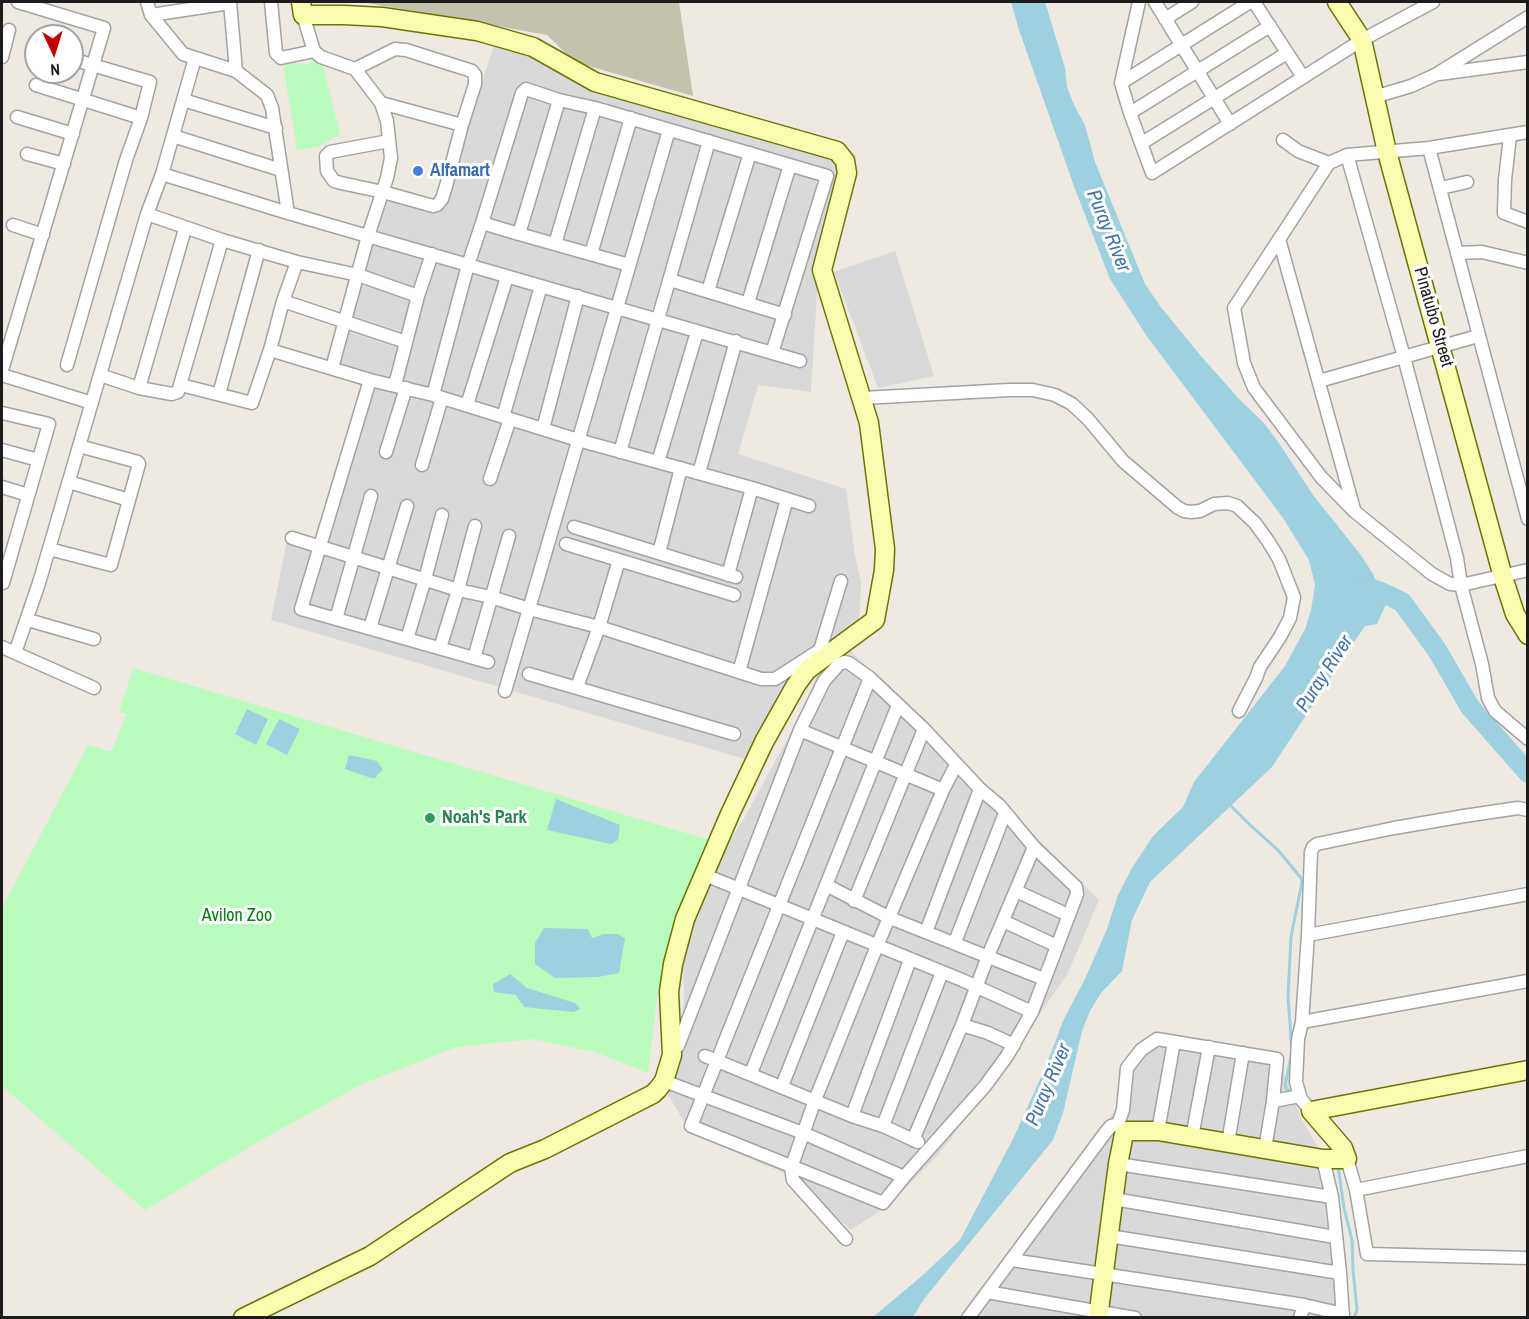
<!DOCTYPE html>
<html>
<head>
<meta charset="utf-8">
<style>
	body { margin:0 }
	#map { position:relative; width:1529px; height:1319px; overflow:hidden; background:#eee9e1; font-family:"Archivo Narrow",sans-serif }
	canvas { display:block }
	.frame { position:absolute; inset:0; border:3px solid #1c1c1c; pointer-events:none }
	.north { position:absolute; left:24px; top:24px; width:60px; height:60px; box-sizing:border-box; background:#fff; border:2px solid #a4a4a4; border-radius:50%; rotate:176deg; font-size:16px; font-weight:700; line-height:24px; text-align:center; color:#1c1c1c }
	.north::after { content:''; display:block; margin:auto; width:21px; height:27px; background:#c80003; clip-path:polygon(50% 0,100% 100%,50% 72%,0 100%) }
</style>
</head>
<body>
<div id="map">
<canvas width="1529" height="1319"></canvas>
<div class="frame"></div>
<div class="north">N</div>
</div>
<script>
const g = document.querySelector('canvas').getContext('2d');
g.lineJoin = 'round';
function paint(path, color) { g.fillStyle = color; g.fill(path, 'evenodd'); }
const poly = rows => new Path2D(rows.map(r => 'M' + r).join(''));
function strokePath(path, color, width, dash) { g.strokeStyle = color; g.lineWidth = width; g.lineCap = dash ? 'butt' : 'round'; g.setLineDash(dash || []); g.stroke(path); }
function drawText(font, color, halo, rows, align = 'center') {
  g.font = font + ' "Archivo Narrow",sans-serif'; g.lineWidth = 6; g.setLineDash([]); g.textBaseline = 'middle'; g.strokeStyle = halo; g.fillStyle = color; for (const [text, x, y, turn = 0] of rows) {
    g.save(); g.translate(x, y); g.rotate((+turn || 0) * Math.PI / 180); g.textAlign = isNaN(turn) ? turn : align; if (halo) g.strokeText(text, 0, 0); g.fillText(text, 0, 0); g.restore();
  }
}
paint(poly([
	[496,39,568,72,794,140,856,155,818,276,811,392,758,385,738,454,846,489,855,556,861,582,859,622,788,676,787,689,748,760,271,620,289,531,317,539,364,386,324,371,385,194,441,210],
	[895,251,934,376,878,388,834,272],
	[846,646,1099,900,1067,975,975,1106,938,1155,890,1204,851,1230,791,1176,691,1133,664,1088,683,1031,684,992,682,939,711,869,745,817,810,697,817,670],
	[1155,1042,1279,1061,1301,1118,1323,1156,1339,1317,966,1318,1056,1203,1110,1117,1124,1101,1126,1071]
]), '#dad9d9');
paint(poly([
	[362,2,679,2,693,96,575,62,547,35]
]), '#c3c2ac');
paint(poly([
	[315,58,321,58,340,134,318,147,297,150,284,70,286,63,309,64],
	[133,668,716,842,683,916,658,991,648,1073,595,1052,532,1039,456,1047,362,1084,261,1140,145,1210,2,1086,2,908,88,745,111,752,127,714,119,712]
]), '#b9fcbe');
paint(poly([
	[1011,2,1045,2,1065,68,1067,87,1074,105,1085,125,1095,162,1145,284,1160,306,1200,355,1240,400,1263,422,1279,443,1313,495,1360,554,1373,574,1386,604,1377,624,1365,626,1354,642,1272,767,1150,882,1132,920,1122,971,1101,993,1090,1011,1082,1031,1063,1113,1053,1140,924,1299,913,1317,873,1317,923,1275,960,1240,1013,1139,1046,1066,1063,1021,1085,979,1107,929,1118,895,1132,868,1153,836,1183,807,1194,782,1285,666,1305,629,1311,610,1315,585,1309,560,1283,518,1146,335,1110,279,1075,189,1019,30],
	[247,709,268,719,256,745,235,734],
	[279,719,300,729,287,755,266,744],
	[349,755,377,761,383,770,376,776,377,778,371,778,345,769],
	[556,799,620,825,618,840,611,844,547,830],
	[544,928,588,929,592,938,604,934,617,934,625,938,619,973,598,977,555,978,535,964,535,943],
	[510,974,527,988,575,1003,580,1009,574,1012,524,1007,516,995,494,992,493,984]
]), '#9ed1df');
strokePath(poly([
	[1229,804,1250,825,1278,850,1301,878,1302,882,1291,937,1288,996,1292,1052,1285,1086,1291,1094],
	[1338,1166,1344,1208,1352,1240,1353,1270,1357,1310,1354,1318]
]), '#9ed1df', 3);
strokePath(poly([
	[1362,586,1381,592,1402,602,1437,650,1470,707,1528,773]
]), '#9ed1df', 20);
const street = poly([
	[147,2,151,15,183,54,236,71,230,2],
	[271,2,276,53,281,58,314,51],
	[1139,2,1121,83,1130,113,1152,173,1362,40,1433,2],
	[1155,2,1230,124],
	[1254,2,1303,77],
	[151,15,230,3],
	[303,15,314,51,321,57,355,69,381,103,387,121,391,158,387,178,368,236,332,368],
	[1165,19,1192,2],
	[2,57,9,30],
	[195,58,162,174,288,213],
	[355,69,395,49,406,50,472,71,475,75,475,84,462,125,446,186,442,199,437,205,433,206,383,192,341,183,334,181,327,171,326,156,330,152,389,141],
	[236,71,267,95,272,108,288,213,800,361],
	[1439,74,1528,62],
	[1121,83,1250,2],
	[36,85,141,118],
	[1374,97,1411,86,1435,75,1528,17],
	[183,100,276,128],
	[559,100,519,234,482,223,522,93,526,89,559,100,595,108,827,176,772,353],
	[381,103,462,125],
	[1130,113,1270,26],
	[17,117,73,134],
	[1528,132,1429,148,1347,155,1329,163,1234,308,1244,363,1254,388,1321,477,1354,511,1432,574,1450,584,1461,585,1528,570],
	[173,136,281,170],
	[1510,136,1505,180,1504,213,1528,222],
	[1283,140,1298,151,1329,163],
	[1142,143,1287,53],
	[1429,148,1528,519],
	[27,154,64,164],
	[1347,155,1404,357,1457,558,1461,585,1482,664,1488,698,1495,711,1528,739],
	[1441,188,1467,182],
	[147,214,222,240,297,262,358,275,418,296],
	[13,225,43,235],
	[519,234,629,265],
	[1279,239,1354,509],
	[555,244,595,108],
	[1457,253,1482,252,1528,263],
	[591,254,631,118],
	[297,262,283,301,270,350,370,380,433,395,578,440,752,488,809,506],
	[670,280,785,315],
	[708,291,750,153],
	[283,301,406,342],
	[748,303,790,165],
	[67,365,126,160,141,118,150,82,72,59],
	[2,370,104,28,18,2],
	[2,375,92,403],
	[100,375,139,388,172,394,178,392,222,240],
	[370,380,301,609,488,662],
	[1319,381,1478,336],
	[181,385,252,403,270,350],
	[395,385,418,296,432,254],
	[139,388,185,229],
	[219,394,259,250],
	[433,395,468,265,482,223],
	[863,398,1009,390,1033,390,1055,395,1072,404,1088,419,1123,461,1177,507,1184,511,1191,512,1200,511,1214,504,1228,503,1237,506,1255,523,1268,541,1279,559,1294,597,1290,618,1280,637,1260,667,1256,678,1239,711],
	[467,405,507,277],
	[2,413,49,424,3,583],
	[503,417,541,286],
	[543,429,578,296],
	[2,450,38,460],
	[386,452,406,388],
	[620,452,709,141],
	[658,462,697,332],
	[422,465,442,398],
	[699,473,736,341],
	[490,479,510,419],
	[69,482,129,500],
	[2,487,28,495],
	[574,527,736,577],
	[292,538,458,590,491,597,529,609,599,627,761,679,775,679,820,650,841,581],
	[566,544,734,595],
	[49,549,111,565,139,464,138,462,79,446],
	[659,553,681,468],
	[728,575,752,488],
	[336,619,371,496],
	[28,620,94,639],
	[370,628,407,506],
	[407,639,425,579,442,515],
	[2,647,94,688],
	[440,648,458,590,475,526],
	[15,653,39,583,147,214,162,174],
	[474,658,509,536],
	[739,672,787,499],
	[529,674,734,734],
	[577,687,599,627,619,560],
	[505,691,669,130],
	[800,730,943,790],
	[705,875,962,980,1032,1012],
	[826,885,890,918,1044,979],
	[1016,891,1068,915],
	[854,901,924,729],
	[1003,921,1057,946],
	[926,932,980,789],
	[1308,935,1528,894],
	[955,942,1005,813],
	[1302,1022,1528,981],
	[962,1025,988,1033,1014,1045],
	[678,1046,800,730,824,681,839,664,844,662,849,663,870,678,924,729,980,789,1000,806,1034,847,1076,887,1077,894,1032,1012,1007,1056,985,1086,904,1177,883,1203,691,1126,870,678],
	[705,1056,852,1116,883,1126,918,1142],
	[751,1073,898,705],
	[664,1081,803,1133,904,1177],
	[782,1086,843,932],
	[1273,1101,1300,1096],
	[1311,1111,1301,1099,1296,1082,1298,1039,1302,1022,1308,935,1311,852,1313,847,1317,844,1394,828,1464,816,1518,808,1528,810],
	[852,1116,910,960],
	[883,1126,942,972],
	[1158,1131,1174,1042],
	[1125,1132,1118,1124,1123,1110,1127,1068,1141,1050,1157,1039,1277,1059,1273,1101,1265,1149],
	[1192,1137,1209,1047],
	[913,1140,962,1025,988,956,1034,847],
	[1228,1143,1243,1053],
	[1323,1159,1332,1197,1340,1273],
	[1347,1159,1356,1190,1367,1254,1528,1258],
	[1118,1164,1332,1197],
	[1356,1190,1528,1156],
	[1114,1199,1335,1237],
	[1109,1236,1340,1273,1343,1318],
	[846,1239,793,1180,791,1168,815,1100,877,946,943,790,956,765],
	[1012,1260,1304,1305,1343,1314],
	[987,1292,1135,1318],
	[968,1318,1105,1133,1111,1126,1118,1124],
	[1300,1318,1304,1305]
]);
const secondary = poly([
	[1337,2,1362,40,1387,152,1503,577,1515,614,1528,635],
	[243,1318,370,1256,510,1163,545,1149,653,1094,658,1089,664,1081,672,1055,669,992,673,964,685,919,730,814,764,742,796,685,807,670,875,620,884,570,885,549,869,423,822,270,847,173,845,161,837,151,595,82,533,47,477,31,382,17,344,15,303,15,301,2],
	[1098,1318,1118,1164,1124,1134,1127,1131,1158,1131,1323,1159,1347,1159,1343,1148,1311,1111,1528,1070]
]);
strokePath(street, '#a3a3a3', 15);
strokePath(secondary, '#6a7600', 21);
strokePath(street, '#fff', 12);
strokePath(secondary, '#fafdb0', 18);
for (const [x, y, r, color] of [
	[418,171,6,"#3f7fe0"],
	[430,818,6,"#2e9e5b"]
]) { const dot = new Path2D(); dot.arc(x, y, r, 0, 2 * Math.PI); g.fillStyle = color; g.fill(dot); strokePath(dot, '#fff', 2); }
drawText('bold 18px', '#366cbe', '#fff', [
	["Alfamart",430,171]
], 'left');
drawText('18px', '#1c1c1c', '#fff', [
	["Pinatubo Street",1433,317,74]
]);
drawText('bold 18px', '#27864d', '#fff', [
	["Noah's Park",442,818]
], 'left');
drawText('18px', '#057e0e', '#fff', [
	["Avilon Zoo",237,916]
]);
drawText('italic 20px', '#4176a8', '#fff', [
	["Puray River",1108,231,68],
	["Puray River",1325,674,-57],
	["Puray River",1049,1085,-67]
]);
</script>
</body>
</html>
